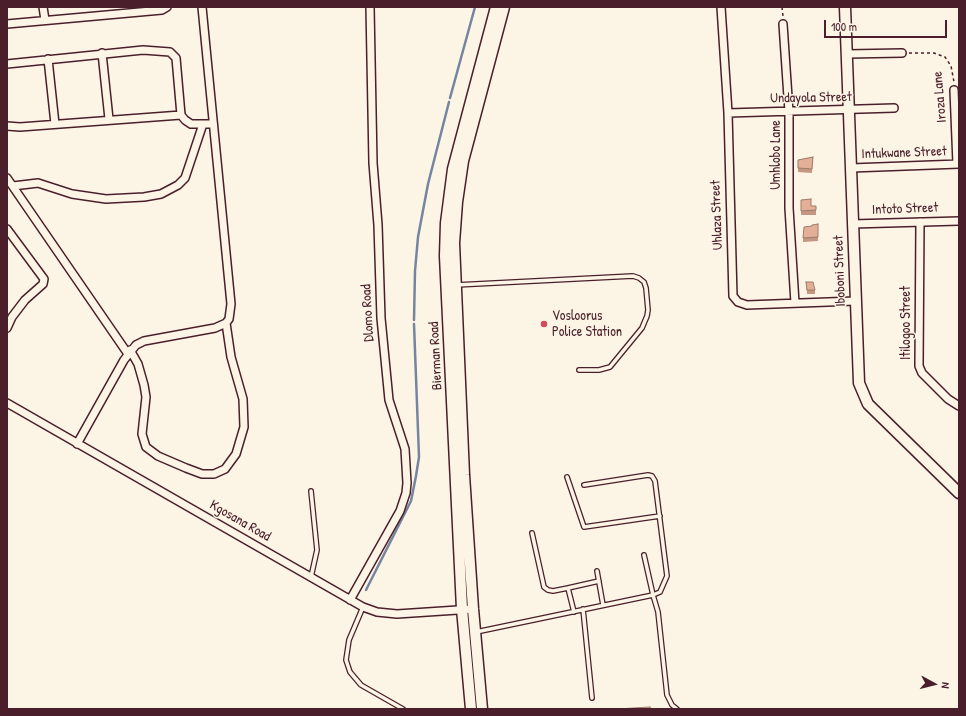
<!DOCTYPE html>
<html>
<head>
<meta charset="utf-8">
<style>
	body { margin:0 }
	#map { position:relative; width:966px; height:716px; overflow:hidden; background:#fcf5e5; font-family:"Patrick Hand",sans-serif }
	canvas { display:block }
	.frame { position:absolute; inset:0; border:8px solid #4a1f2b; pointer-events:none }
	.north { position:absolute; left:914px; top:664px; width:40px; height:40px; -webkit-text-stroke:3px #fcf5e5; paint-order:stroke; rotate:97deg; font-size:11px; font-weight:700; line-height:16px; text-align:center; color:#4a1f2b }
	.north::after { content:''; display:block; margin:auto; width:14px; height:18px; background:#4a1f2b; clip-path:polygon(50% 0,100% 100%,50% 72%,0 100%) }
	.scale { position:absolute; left:824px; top:20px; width:123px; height:18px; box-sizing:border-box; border:2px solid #4a1f2b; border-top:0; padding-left:5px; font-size:12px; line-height:14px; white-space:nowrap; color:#4a1f2b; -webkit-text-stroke:3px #fcf5e5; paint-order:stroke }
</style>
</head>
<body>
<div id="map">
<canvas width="966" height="716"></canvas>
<div class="frame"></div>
<div class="north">N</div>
<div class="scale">100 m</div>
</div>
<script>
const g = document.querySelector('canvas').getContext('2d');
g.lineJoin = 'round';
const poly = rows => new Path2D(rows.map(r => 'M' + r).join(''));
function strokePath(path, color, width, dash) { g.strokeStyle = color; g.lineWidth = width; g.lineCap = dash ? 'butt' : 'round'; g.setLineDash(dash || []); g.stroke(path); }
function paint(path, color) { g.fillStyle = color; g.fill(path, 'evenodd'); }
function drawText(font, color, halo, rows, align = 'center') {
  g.font = font + ' "Patrick Hand",sans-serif'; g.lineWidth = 3; g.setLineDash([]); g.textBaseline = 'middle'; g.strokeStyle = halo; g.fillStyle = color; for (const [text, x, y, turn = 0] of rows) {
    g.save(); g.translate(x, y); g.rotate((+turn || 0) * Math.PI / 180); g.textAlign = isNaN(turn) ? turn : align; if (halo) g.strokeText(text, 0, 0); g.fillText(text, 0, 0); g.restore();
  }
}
strokePath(poly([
	[450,98,475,7],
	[414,320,415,271,418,237,428,184,449,102],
	[366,590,411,501,416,476,419,457,414,324]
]), '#7585a1', 2.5);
const lane = poly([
	[456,285,633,276,639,278,644,282,646,288,648,310,647,316,642,328,610,367,599,370,579,370],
	[567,477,584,527,660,516],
	[584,485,648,475,652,476,655,481,667,576,660,592,653,595,644,555],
	[532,533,544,587,548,590,553,591,568,588],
	[597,571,603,605],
	[311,577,317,550,311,491],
	[363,607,349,640,346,660,350,672,361,685,403,709],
	[583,609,592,698],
	[574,612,568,588,599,581],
	[476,632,653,595,658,612,667,695,672,705,677,709]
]);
const street = poly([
	[43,7,45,20],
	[721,7,728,113,733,296,738,302,747,305,855,301],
	[7,24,162,10,167,7],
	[783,24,789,112,789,208,795,303],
	[102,53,109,119],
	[847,54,902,53],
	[48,59,55,124],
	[7,64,143,50,170,52,176,58,181,115,185,120,191,124,213,124],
	[954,90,957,164],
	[728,113,894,108],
	[7,126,20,127,181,115],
	[851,168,959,164],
	[7,178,128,354],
	[13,186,38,183,72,194,106,199,144,197,161,194,178,185,185,178,203,124],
	[920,222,919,366,922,373,948,399,959,406],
	[852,224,959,221],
	[7,229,44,279,43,284,25,300,12,317,7,328],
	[130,350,138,364,144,385,146,397,142,434,146,447,158,456,186,468,202,474,214,474,225,469,236,454,244,427,243,399,231,357,226,323],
	[7,403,363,607,377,612,397,614,473,609],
	[77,444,124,360,136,345,144,341,215,328,226,323,229,319,231,304,202,7],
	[350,600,400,511,406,493,407,483,405,449,389,400,381,318,378,225,373,163,370,7]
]);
const secondary = poly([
	[845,7,859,383,868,404,959,493],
	[471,709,462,609,445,256,446,223,453,169,496,7],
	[482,709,473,609,464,475,454,243,457,202,463,161,504,7]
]);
strokePath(lane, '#4a1f2b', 6);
strokePath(street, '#4a1f2b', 10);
strokePath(secondary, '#4a1f2b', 13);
strokePath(poly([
	[782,7,783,16],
	[909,53,934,53,945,57,951,66,954,82]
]), '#4a1f2b', 1.5, [3, 3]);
strokePath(lane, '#fcf5e5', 3.5);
strokePath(street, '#fcf5e5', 7);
strokePath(secondary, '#fcf5e5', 10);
paint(poly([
	[813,157,812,173,798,172,798,160],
	[801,200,811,206,816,206,816,215,801,215],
	[818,224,818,241,803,242,803,238,812,226],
	[806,282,815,290,815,294,807,294]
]), '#c39782');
const building = poly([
	[813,157,812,169,798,168,798,160,813,157],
	[811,199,811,206,816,206,816,210,801,211,801,200,811,199],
	[818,224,818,237,803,238,804,227,812,226,812,225,818,224],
	[806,282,813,282,815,290,807,290,806,282],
	[650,707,651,709,617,709,650,707]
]);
paint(building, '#e3b097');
strokePath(building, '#9f7b6a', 1);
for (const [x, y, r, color] of [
	[544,324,4,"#d1495b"]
]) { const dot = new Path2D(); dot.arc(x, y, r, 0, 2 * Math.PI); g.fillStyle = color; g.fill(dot); strokePath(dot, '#fcf5e5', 1.5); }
drawText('14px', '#4a1f2b', '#fcf5e5', [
	["Iroza Lane",940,97,-95],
	["Undayola Street",811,98,-1],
	["Intukwane Street",904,153,-2],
	["Umhlobo Lane",776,155,-90],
	["Intoto Street",905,209,-2],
	["Uhlaza Street",717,215,-92],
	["Iboboni Street",840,271,-92],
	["Dlomo Road",368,313,-93],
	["Itilogoo Street",906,323,-90],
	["Bierman Road",436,356,-93],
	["Kgosana Road",240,521,30]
]);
drawText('14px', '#4a1f2b', '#fcf5e5', [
	["Vosloorus",552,316],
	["Police Station",552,332]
], 'left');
</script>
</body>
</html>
